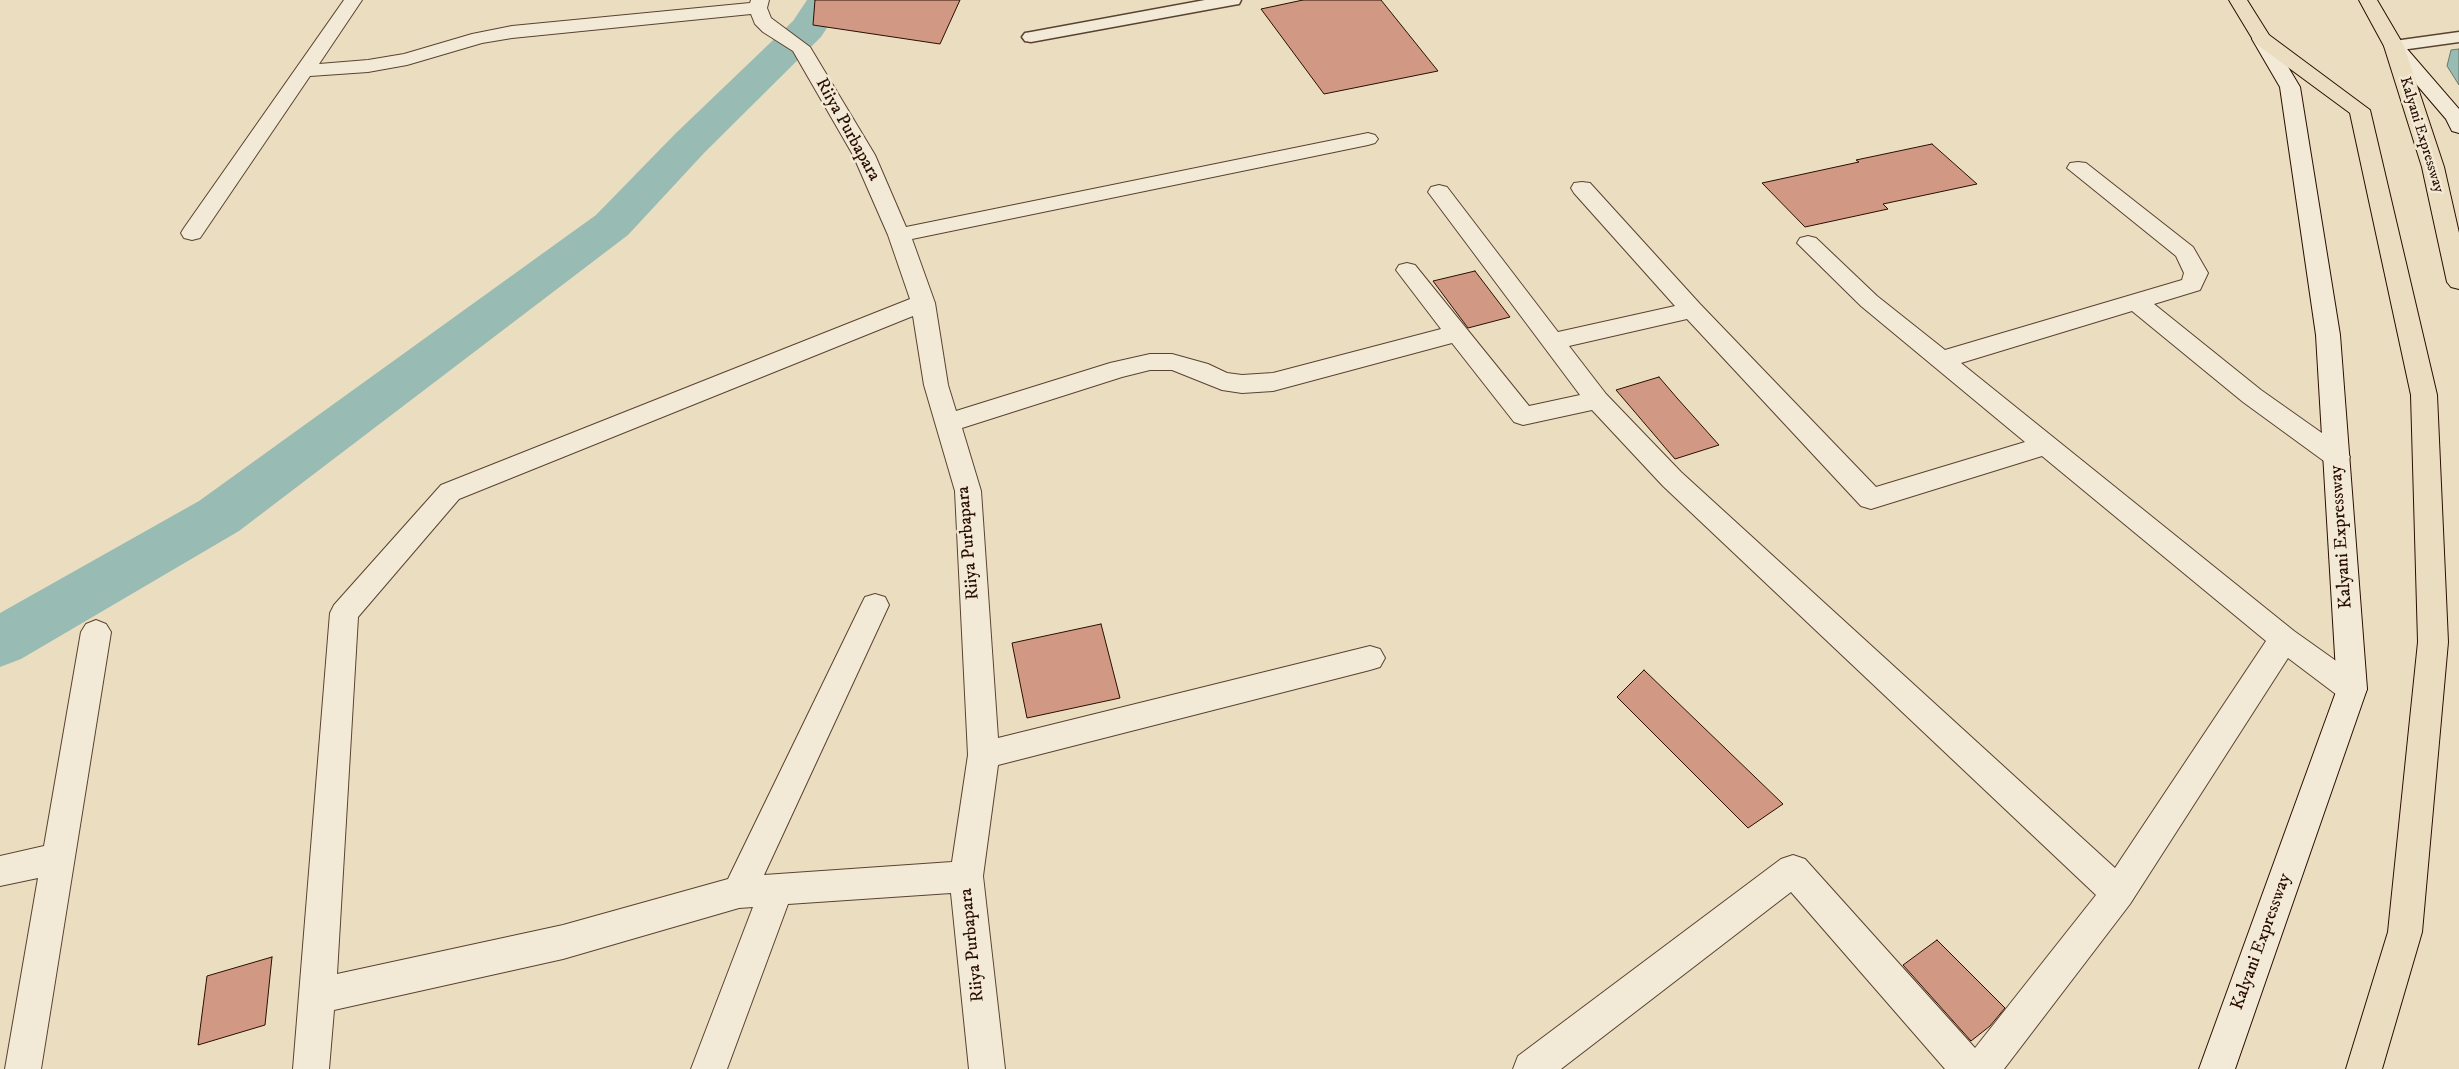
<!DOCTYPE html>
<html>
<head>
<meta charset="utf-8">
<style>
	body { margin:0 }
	canvas { display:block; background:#ebdec0 }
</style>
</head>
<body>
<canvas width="2459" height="1069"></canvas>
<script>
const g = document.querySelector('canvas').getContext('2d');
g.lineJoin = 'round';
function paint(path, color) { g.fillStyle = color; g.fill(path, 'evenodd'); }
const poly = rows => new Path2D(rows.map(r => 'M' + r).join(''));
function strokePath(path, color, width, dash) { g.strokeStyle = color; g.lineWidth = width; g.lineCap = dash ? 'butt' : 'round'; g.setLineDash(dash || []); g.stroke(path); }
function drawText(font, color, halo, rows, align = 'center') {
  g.font = font + ' "IM FELL DW Pica",serif'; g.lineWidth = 5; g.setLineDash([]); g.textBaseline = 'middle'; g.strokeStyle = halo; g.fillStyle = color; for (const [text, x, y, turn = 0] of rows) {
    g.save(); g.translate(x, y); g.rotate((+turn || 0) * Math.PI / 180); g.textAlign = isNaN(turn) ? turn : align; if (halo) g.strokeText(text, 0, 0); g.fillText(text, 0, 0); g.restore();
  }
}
const water = poly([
	[2459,49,2459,85,2447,66,2451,50,2459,49]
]);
paint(water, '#98bcb3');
strokePath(water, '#6c766c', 1);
paint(poly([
	[807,0,845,0,821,37,705,152,628,235,239,531,21,659,0,667,0,613,199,501,596,215,675,134,793,21,807,0]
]), '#98bcb3');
const building = poly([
	[815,0,960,0,940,44,813,25,815,0],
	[1303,0,1381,0,1438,71,1324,94,1261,9,1303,0],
	[1932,144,1977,184,1883,204,1888,209,1805,227,1762,183,1859,162,1856,160,1932,144],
	[1475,271,1510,317,1468,328,1433,281,1475,271],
	[1659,377,1677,398,1719,445,1675,459,1616,390,1659,377],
	[1101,624,1120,698,1027,718,1012,643,1101,624],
	[1644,670,1783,804,1748,828,1617,697,1644,670],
	[1937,940,2005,1008,1990,1026,1971,1041,1903,965,1937,940],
	[272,957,265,1025,198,1045,207,976,272,957]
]);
paint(building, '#d19983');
strokePath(building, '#2a0e01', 1);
const lane = poly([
	[1205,0,1241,0,1239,4,1233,5,1031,42,1025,41,1022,37,1025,33,1031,32,1205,0],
	[2459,32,2459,42,2394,51,2388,50,2385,46,2388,42,2394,41,2459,32]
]);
const street = poly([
	[344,0,362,0,319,64,368,60,404,54,472,34,512,26,750,3,751,0,769,0,767,8,771,18,810,47,875,155,906,227,1368,133,1375,135,1378,139,1375,143,1368,145,912,239,935,303,948,385,956,411,1110,363,1150,354,1172,354,1208,364,1227,373,1242,375,1273,373,1441,329,1396,270,1399,265,1407,263,1415,265,1529,406,1580,395,1428,192,1431,187,1439,185,1447,187,1558,332,1675,306,1574,193,1571,188,1574,183,1582,182,1590,183,1700,304,1876,487,2025,442,1861,306,1797,243,1800,238,1808,236,1816,238,1877,296,1945,350,2182,280,2184,273,2176,256,2067,168,2070,163,2078,162,2086,163,2193,247,2208,273,2200,290,2154,304,2261,390,2346,450,2350,457,2346,464,2337,467,2328,464,2243,402,2132,311,1961,363,2294,631,2363,680,2367,689,2363,698,2352,702,2341,698,2288,658,2130,904,2004,1069,1945,1069,1791,892,1561,1069,1513,1069,1518,1056,1781,859,1793,855,1805,859,1975,1048,2096,895,1663,486,1592,410,1523,425,1514,422,1452,343,1273,391,1242,393,1222,390,1172,370,1150,370,1122,377,962,428,981,491,998,738,1370,646,1380,649,1385,658,1380,667,1370,670,998,765,983,876,1005,1069,969,1069,951,893,788,904,727,1069,691,1069,753,907,739,908,563,959,334,1010,329,1069,293,1069,330,613,334,605,441,485,910,299,888,235,853,155,793,51,763,32,755,24,751,14,512,38,482,43,407,65,368,72,310,76,200,238,192,240,184,238,181,233,184,228,344,0],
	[913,316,924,385,955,491,968,755,952,862,764,875,889,605,885,597,875,594,865,597,861,605,728,879,563,925,337,974,358,617,459,499,913,316],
	[1687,319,1861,506,1871,509,2042,456,2266,641,2115,868,1681,472,1606,394,1569,346,1687,319],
	[96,620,106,624,111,632,41,1069,5,1069,38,878,0,886,0,856,44,846,81,632,86,624,96,620]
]);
const secondary = poly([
	[2262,33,2269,35,2300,87,2340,335,2367,689,2235,1069,2199,1069,2337,689,2316,335,2280,87,2252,39,2255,35,2262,33],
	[2394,40,2401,42,2459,109,2459,133,2452,131,2446,119,2387,50,2384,46,2387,42,2394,40]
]);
const highway = poly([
	[2229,0,2247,0,2269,35,2370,110,2437,395,2448,642,2422,932,2382,1069,2346,1069,2388,932,2418,642,2411,395,2350,113,2255,43,2229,0],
	[2359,0,2377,0,2404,46,2444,167,2459,233,2459,289,2451,287,2447,282,2422,167,2384,46,2359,0]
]);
strokePath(lane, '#5a4231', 3);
strokePath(street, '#5a4231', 2);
strokePath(secondary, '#2a0e01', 2);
strokePath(highway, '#2a0e01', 2);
paint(lane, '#f2ead6');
paint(street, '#f2ead6');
paint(secondary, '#f2ead6');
paint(highway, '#ebdec0');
drawText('15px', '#2a0e01', '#f2ead6', [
	["Kalyani Expressway",2421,135,73]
]);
drawText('18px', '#2a0e01', '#f2ead6', [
	["Riiya Purbapara",847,130,61],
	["Kalyani Expressway",2342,537,-94],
	["Riiya Purbapara",969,543,-95],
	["Kalyani Expressway",2262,942,-70],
	["Riiya Purbapara",973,945,-96]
]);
</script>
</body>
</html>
